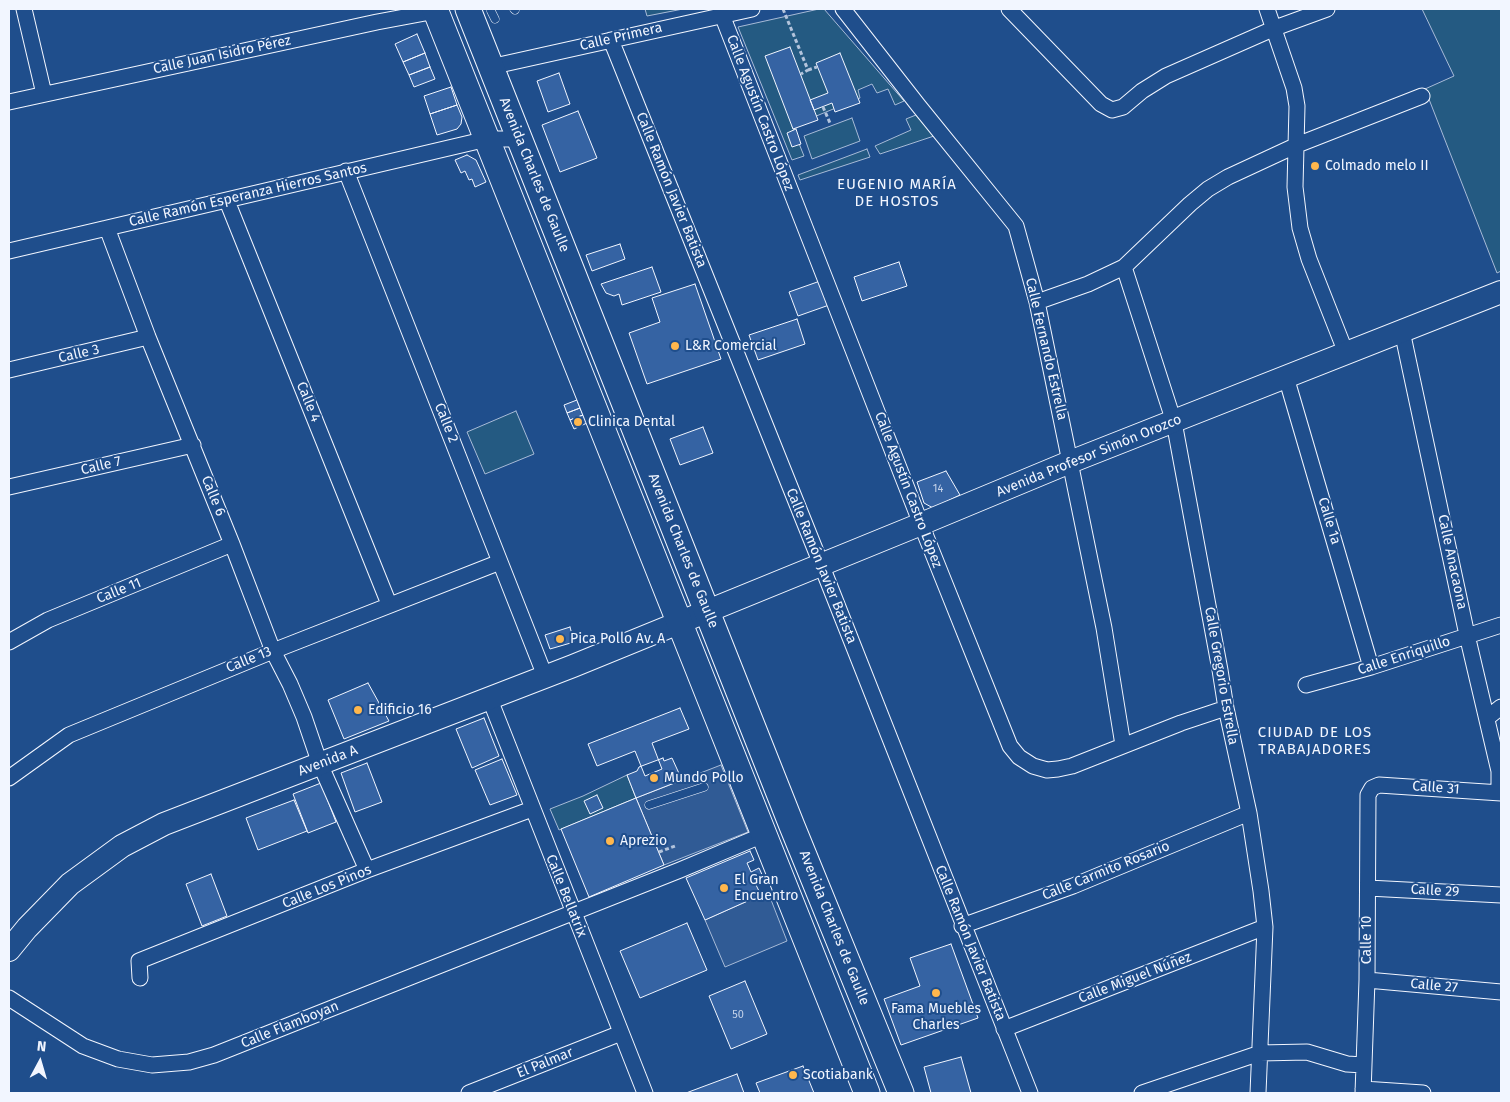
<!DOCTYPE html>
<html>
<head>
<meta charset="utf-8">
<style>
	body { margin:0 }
	#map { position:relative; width:1510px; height:1102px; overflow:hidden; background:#1f4e8c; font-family:"Fira Sans",sans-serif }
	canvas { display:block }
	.frame { position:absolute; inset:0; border:10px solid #f2f6ff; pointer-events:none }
	.north { position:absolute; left:15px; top:1037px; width:50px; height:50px; -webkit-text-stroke:4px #1f4e8c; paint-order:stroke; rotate:6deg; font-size:14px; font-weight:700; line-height:20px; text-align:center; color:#f2f6ff }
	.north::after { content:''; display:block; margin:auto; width:18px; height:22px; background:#f2f6ff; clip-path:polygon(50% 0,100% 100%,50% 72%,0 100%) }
</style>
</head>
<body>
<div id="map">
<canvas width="1510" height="1102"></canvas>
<div class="frame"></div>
<div class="north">N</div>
</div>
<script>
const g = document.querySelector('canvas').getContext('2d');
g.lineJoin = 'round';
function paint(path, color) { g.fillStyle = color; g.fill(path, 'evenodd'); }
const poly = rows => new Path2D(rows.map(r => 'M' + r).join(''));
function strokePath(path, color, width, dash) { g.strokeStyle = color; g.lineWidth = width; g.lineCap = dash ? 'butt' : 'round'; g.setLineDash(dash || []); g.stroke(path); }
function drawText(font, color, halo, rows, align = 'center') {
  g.font = font + ' "Fira Sans",sans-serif'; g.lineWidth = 4; g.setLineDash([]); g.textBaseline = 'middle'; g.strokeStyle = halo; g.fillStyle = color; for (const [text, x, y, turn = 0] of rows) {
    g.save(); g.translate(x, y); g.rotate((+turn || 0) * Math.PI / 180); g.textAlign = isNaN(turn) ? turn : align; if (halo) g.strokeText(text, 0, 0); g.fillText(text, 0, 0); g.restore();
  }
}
const green = poly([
	[645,9,683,9,647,16,645,9],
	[819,9,824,9,904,101,895,105,888,89,877,93,872,84,858,90,860,98,792,126,804,156,792,160,738,27,819,9],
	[1422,9,1501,9,1501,271,1497,273,1425,89,1454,76,1422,9],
	[916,115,934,136,880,154,875,146,911,130,906,119,916,115],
	[852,118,860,141,812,159,804,136,852,118],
	[867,149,870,157,800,180,798,175,867,149],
	[516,411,534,454,485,474,467,432,516,411],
	[627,775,636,798,559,830,550,809,583,796,627,775]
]);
paint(green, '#245a82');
strokePath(green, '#a8bbd7', 1);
const parking = poly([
	[721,765,748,832,664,865,636,798,721,765],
	[768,892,787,941,725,967,705,920,768,892]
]);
paint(parking, '#305b95');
strokePath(parking, '#a8bbd7', 1);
const building = poly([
	[417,34,425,53,403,62,395,44,417,34],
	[790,47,818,120,793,129,765,56,790,47],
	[425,53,430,67,409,75,403,62,425,53],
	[840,53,860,103,835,112,832,103,814,110,810,100,828,93,816,63,840,53],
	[430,67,435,79,414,87,409,75,430,67],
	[559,73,570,104,548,112,537,81,559,73],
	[451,87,457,105,430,114,424,96,451,87],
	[457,105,462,117,461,124,457,129,437,135,430,114,457,105],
	[578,111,597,158,560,172,542,125,578,111],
	[796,129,801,144,792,147,787,133,796,129],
	[467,155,476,160,486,182,475,187,472,179,469,180,465,171,461,173,455,160,467,155],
	[620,244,625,259,592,271,586,255,620,244],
	[899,262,907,286,862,301,854,277,899,262],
	[652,267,661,292,622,305,619,294,614,296,606,293,601,284,652,267],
	[823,280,832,304,798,316,789,292,823,280],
	[695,284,721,359,647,384,629,333,660,322,652,298,695,284],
	[797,319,805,344,758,360,749,335,797,319],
	[577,400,580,408,567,413,564,405,577,400],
	[580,408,583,415,570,420,567,413,580,408],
	[583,415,587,423,574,429,570,420,583,415],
	[703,427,713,453,680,465,670,439,703,427],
	[946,471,960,495,933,508,924,503,917,482,946,471],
	[570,627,574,642,550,649,545,635,570,627],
	[368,683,389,721,344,739,328,700,368,683],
	[680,708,689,729,652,743,662,769,645,776,635,751,597,766,588,744,680,708],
	[484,718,499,756,472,768,456,729,484,718],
	[663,758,664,761,672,758,682,780,636,798,627,775,637,771,639,767,663,758],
	[502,759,517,795,490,805,475,770,502,759],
	[367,763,382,802,355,812,341,773,367,763],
	[321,783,336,822,308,833,293,794,321,783],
	[597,795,603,808,590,814,584,801,597,795],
	[636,798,664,865,589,897,561,829,636,798],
	[294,800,307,831,258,850,246,818,294,800],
	[750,851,754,860,747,863,751,872,759,868,765,881,756,885,761,895,705,920,686,878,750,851],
	[211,874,227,916,202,926,186,884,211,874],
	[687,923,707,970,640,998,620,951,687,923],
	[951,944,978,1018,901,1045,884,999,920,986,910,958,951,944],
	[745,981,767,1034,731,1049,709,996,745,981],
	[961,1057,971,1093,931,1093,924,1067,961,1057],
	[803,1066,814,1093,760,1093,756,1083,803,1066],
	[737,1074,744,1093,686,1093,702,1087,737,1074]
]);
paint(building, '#3563a3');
strokePath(building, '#f2f6ff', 1);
const service = poly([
	[514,9,515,10],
	[491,11,495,19],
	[649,805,704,787]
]);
const minor = poly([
	[24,9,44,94],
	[843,9,918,105,1016,226,1037,302,1070,462,1104,628,1123,745],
	[1009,9,1101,104,1112,110,1123,107,1142,91,1166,76,1275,28,1327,9],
	[1267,9,1294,88,1297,106,1295,187,1300,228,1309,259,1346,353],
	[722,15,921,524,1010,746,1019,757,1033,766,1047,770,1058,769,1072,766,1181,723,1226,708],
	[611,40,821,564,1030,1093],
	[490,67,752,9],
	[9,102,377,22,436,11],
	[346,171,545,676],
	[227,201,389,604],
	[107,228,148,337,232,544,273,651,290,684,304,717,320,764,367,870],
	[9,251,487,139,520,139],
	[1124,267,1174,422,1220,670,1226,708,1249,813,1261,891,1265,927,1258,1093],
	[1037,302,1088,284,1124,267,1190,204,1208,189,1228,177,1297,145,1422,96],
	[1402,331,1467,635,1499,771,1499,793],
	[9,370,148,337],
	[1286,377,1371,667],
	[9,487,193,445],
	[9,642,48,620,232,544],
	[1306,685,1371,667,1501,625],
	[489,697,645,1093],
	[1487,718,1501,707],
	[9,778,69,735,273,651,500,562],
	[1368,888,1501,895],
	[962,926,1073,886,1249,813],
	[140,978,139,961,367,870,532,809],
	[1367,980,1501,992],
	[9,998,83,1046,118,1059,152,1065,189,1062,214,1055,680,870,763,835],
	[1004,1029,1265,927],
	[1363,1089,1423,1093],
	[469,1093,621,1033],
	[1142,1093,1260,1053,1307,1052,1347,1064,1363,1065],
	[1363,1093,1367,980,1368,795,1372,788,1379,785,1501,793]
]);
const secondary = poly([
	[9,950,27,928,70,884,122,846,164,824,573,666,921,524,1070,462,1501,292]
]);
const primary = poly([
	[435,9,867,1093],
	[468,9,792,826,901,1093]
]);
strokePath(service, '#f2f6ff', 9);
strokePath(minor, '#f2f6ff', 17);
strokePath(secondary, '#f2f6ff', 24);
strokePath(primary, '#f2f6ff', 27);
strokePath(poly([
	[783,9,808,70,801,74],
	[808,70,817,67],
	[823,107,830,123],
	[659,852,675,846]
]), '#b3c4dc', 3, [4, 2.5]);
strokePath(service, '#1f4e8c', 8);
strokePath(minor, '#1f4e8c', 15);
strokePath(secondary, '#1f4e8c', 22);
strokePath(primary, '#1f4e8c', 25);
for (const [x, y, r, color] of [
	[1315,166,5,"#ffb74d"],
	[675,346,5,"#ffb74d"],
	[578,422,5,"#ffb74d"],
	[560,639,5,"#ffb74d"],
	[358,710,5,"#ffb74d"],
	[654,778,5,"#ffb74d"],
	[610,841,5,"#ffb74d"],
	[724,888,5,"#ffb74d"],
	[936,993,5,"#ffb74d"],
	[793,1075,5,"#ffb74d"]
]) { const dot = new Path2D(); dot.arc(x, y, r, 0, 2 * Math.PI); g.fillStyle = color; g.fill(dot); strokePath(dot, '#1f4e8c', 2); }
drawText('11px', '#c3d1e8', null, [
	["14",938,489],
	["50",738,1015]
]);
drawText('14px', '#f2f6ff', '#1f4e8c', [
	["Calle Primera",621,37,-13],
	["Calle Juan Isidro Pérez",222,55,-12],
	["Calle Agustín Castro López",760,113,69],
	["Avenida Charles de Gaulle",534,175,68],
	["Calle Ramón Javier Batista",671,190,68],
	["Calle Ramón Esperanza Hierros Santos",248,195,-13],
	["Calle Fernando Estrella",1046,349,77],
	["Calle 3",79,354,-13],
	["Calle 4",308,402,68],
	["Calle 2",446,423,68],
	["Avenida Profesor Simón Orozco",1089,456,-22],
	["Calle 7",101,466,-13],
	["Calle Agustín Castro López",908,490,69],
	["Calle 6",213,496,68],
	["Calle 1a",1329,521,73],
	["Avenida Charles de Gaulle",683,551,68],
	["Calle Anacaona",1452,562,78],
	["Calle Ramón Javier Batista",821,566,68],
	["Calle 11",119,591,-22],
	["Calle Enriquillo",1404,656,-18],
	["Calle 13",249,660,-22],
	["Calle Gregorio Estrella",1221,676,80],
	["Avenida A",328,761,-21],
	["Calle 31",1436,788,4],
	["Calle Carmito Rosario",1106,871,-22],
	["Calle Los Pinos",327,887,-22],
	["Calle 29",1435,891,3],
	["Calle Bellatrix",566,896,68],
	["Avenida Charles de Gaulle",834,928,68],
	["Calle 10",1367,940,-90],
	["Calle Ramón Javier Batista",970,943,68],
	["Calle Miguel Núñez",1135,978,-21],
	["Calle 27",1434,986,5],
	["Calle Flamboyan",290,1025,-22],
	["El Palmar",545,1063,-22]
]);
drawText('14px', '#f2f6ff', '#1f4e8c', [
	["Colmado melo II",1325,166],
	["L&R Comercial",685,346],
	["Clinica Dental",588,422],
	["Pica Pollo Av. A",570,639],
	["Edificio 16",368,710],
	["Mundo Pollo",664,778],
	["Aprezio",620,841],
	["El Gran",734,880],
	["Encuentro",734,896],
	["Fama Muebles",936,1009,"center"],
	["Charles",936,1025,"center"],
	["Scotiabank",803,1075]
], 'left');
g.letterSpacing = '1px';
drawText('15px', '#f2f6ff', '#1f4e8c', [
	["EUGENIO MARÍA",897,185],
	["DE HOSTOS",897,202],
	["CIUDAD DE LOS",1315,733],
	["TRABAJADORES",1315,750]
]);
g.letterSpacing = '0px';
</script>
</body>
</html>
